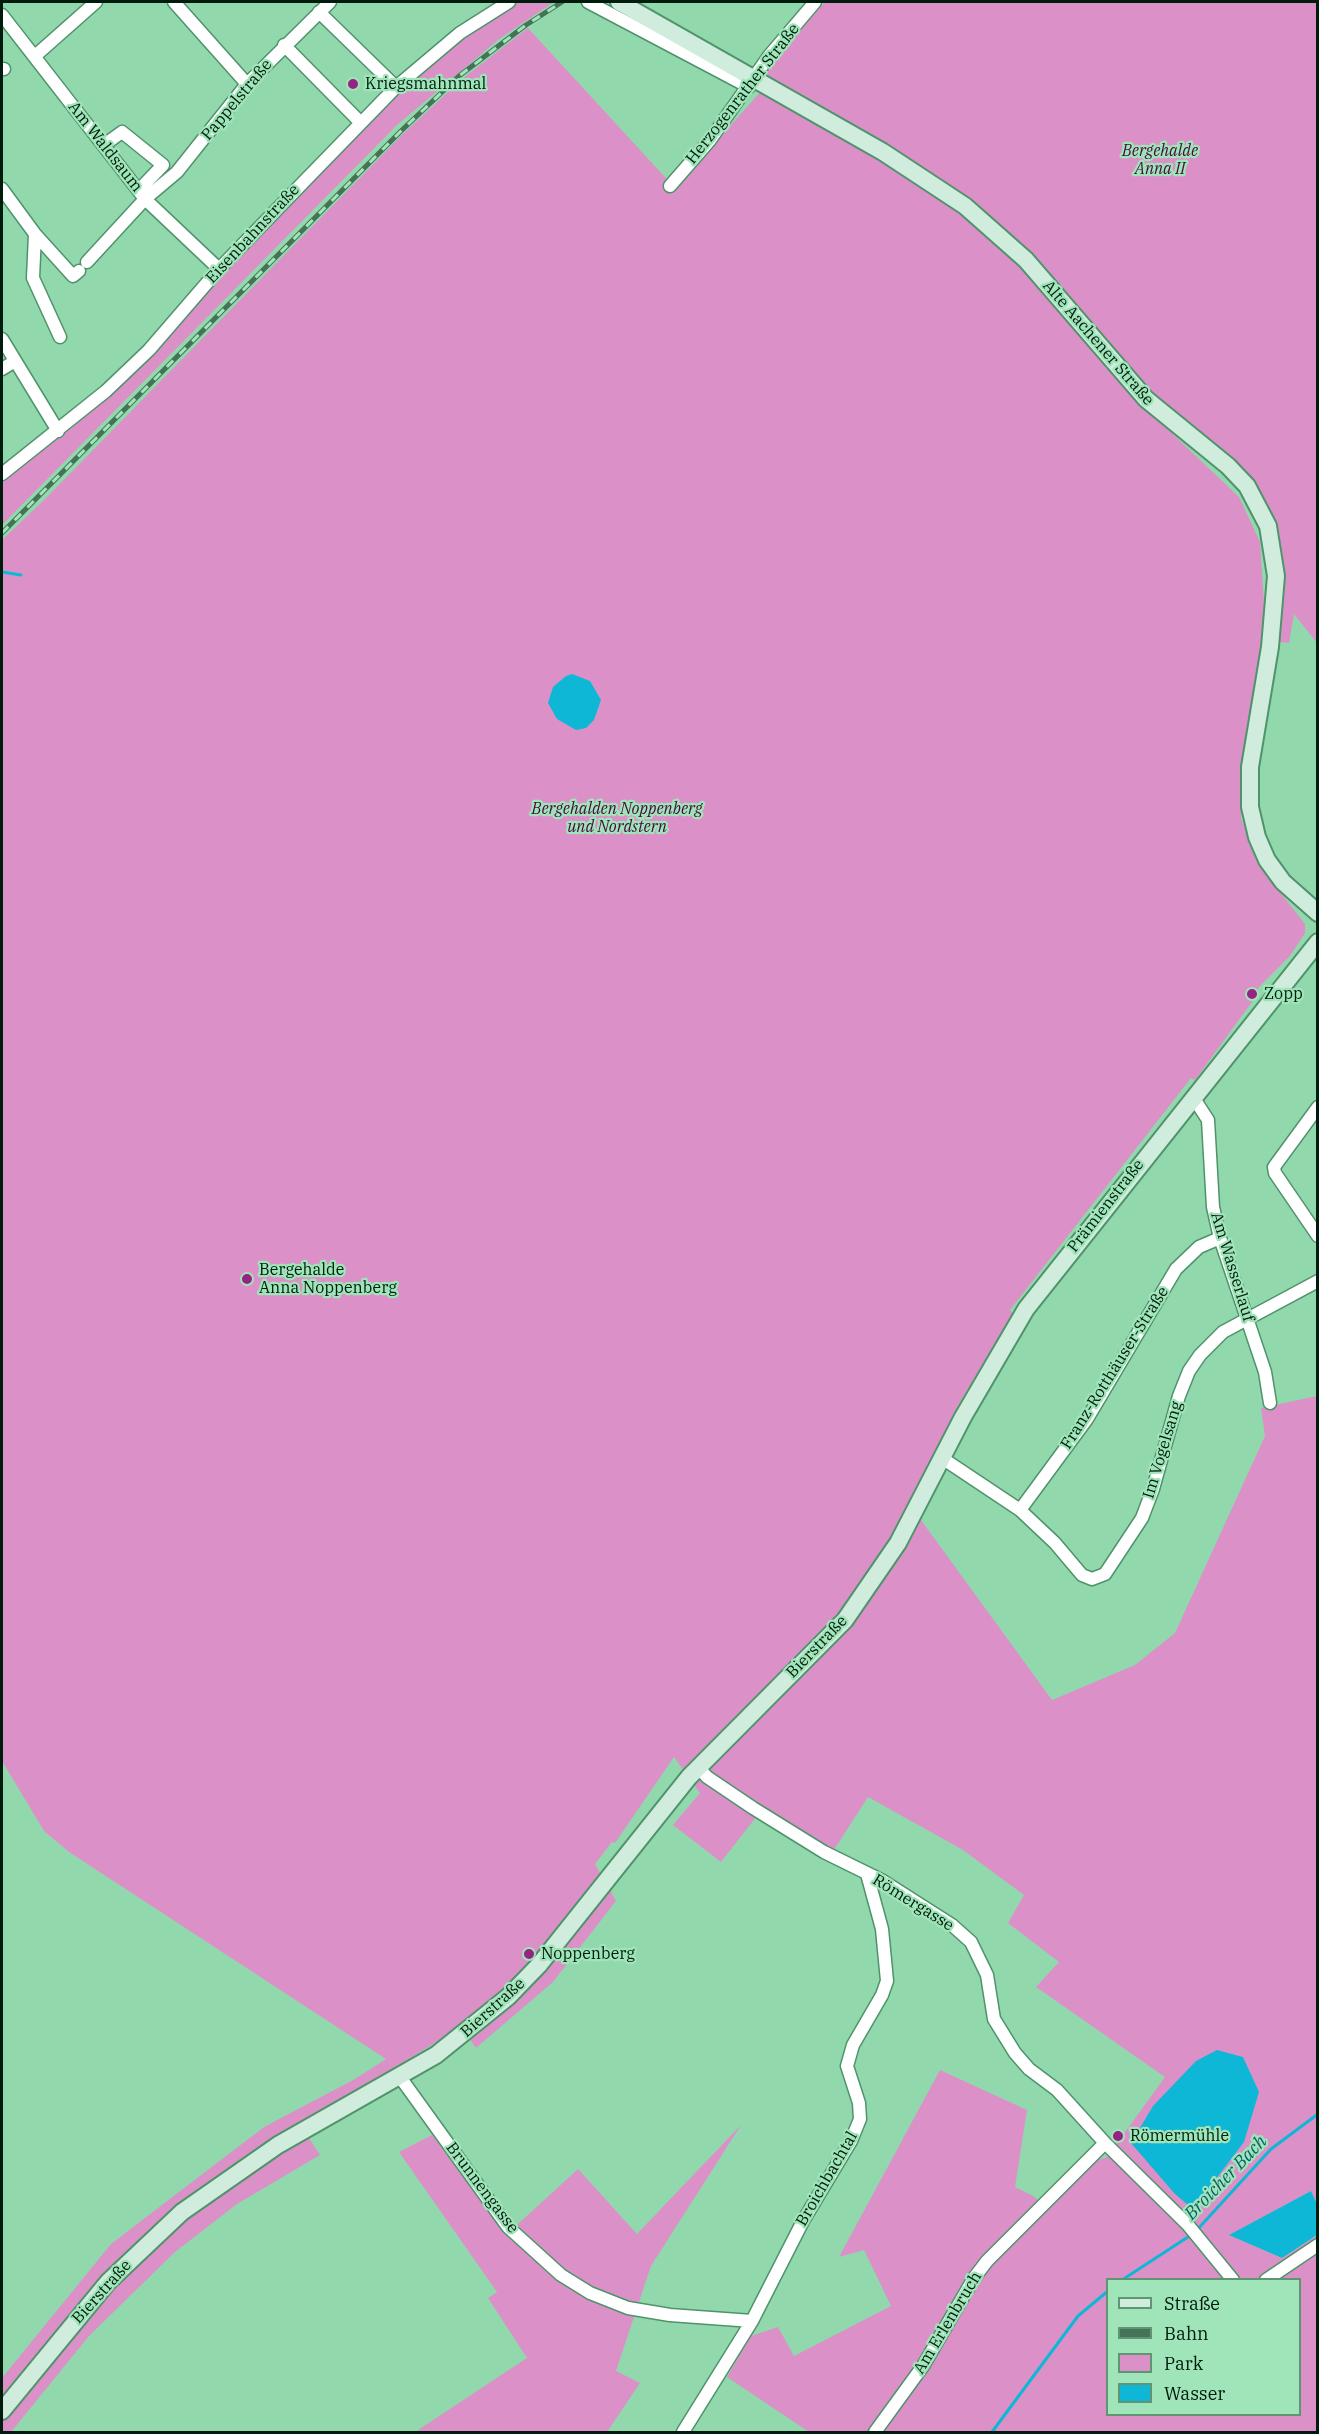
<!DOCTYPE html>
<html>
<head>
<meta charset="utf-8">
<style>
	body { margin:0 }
	#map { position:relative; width:1319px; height:2434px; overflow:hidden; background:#92d8ad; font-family:"IBM Plex Serif",serif }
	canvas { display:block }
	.frame { position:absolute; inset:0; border:3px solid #011c0d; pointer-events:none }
	.legend { position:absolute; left:1106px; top:2278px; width:195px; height:138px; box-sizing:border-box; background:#9fe5b9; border:2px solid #609574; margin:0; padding:8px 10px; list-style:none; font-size:18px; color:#011c0d }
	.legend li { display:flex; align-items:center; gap:12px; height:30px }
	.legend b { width:30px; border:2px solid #609574 }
</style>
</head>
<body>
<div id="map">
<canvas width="1319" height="2434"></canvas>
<div class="frame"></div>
<ul class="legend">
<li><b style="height:8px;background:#cfecdc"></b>Straße</li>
<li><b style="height:8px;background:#447357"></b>Bahn</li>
<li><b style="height:16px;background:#db91c8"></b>Park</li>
<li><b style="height:16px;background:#0eb7d6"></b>Wasser</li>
</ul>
</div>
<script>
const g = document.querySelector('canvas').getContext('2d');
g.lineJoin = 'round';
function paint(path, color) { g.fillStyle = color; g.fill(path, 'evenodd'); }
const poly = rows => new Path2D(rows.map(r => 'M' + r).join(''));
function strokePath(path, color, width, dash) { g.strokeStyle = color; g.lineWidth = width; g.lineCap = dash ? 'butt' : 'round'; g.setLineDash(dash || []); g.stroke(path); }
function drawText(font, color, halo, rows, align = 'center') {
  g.font = font + ' "IBM Plex Serif",serif'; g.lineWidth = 4.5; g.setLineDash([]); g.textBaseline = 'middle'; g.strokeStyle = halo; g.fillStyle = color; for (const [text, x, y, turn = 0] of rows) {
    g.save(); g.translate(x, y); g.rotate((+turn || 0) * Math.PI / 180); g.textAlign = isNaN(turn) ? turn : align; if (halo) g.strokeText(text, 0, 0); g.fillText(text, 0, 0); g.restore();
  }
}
paint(poly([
	[518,2,554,2,498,40,397,125,2,525,2,479,84,417,124,381,317,173,420,72,478,26],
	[825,2,1317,2,1317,643,1294,614,1289,643,1280,642,1282,588,1272,521,1165,411,976,205,906,157,758,76],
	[528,28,675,188,762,90,970,209,1044,286,1137,400,1239,497,1260,542,1265,620,1241,785,1241,818,1258,864,1305,924,1305,933,1290,956,1259,987,1252,1002,1195,1080,1191,1078,1010,1310,1013,1314,958,1405,910,1505,1052,1700,1135,1665,1175,1633,1265,1436,1261,1408,1317,1396,1317,2204,1311,2191,1230,2235,1282,2258,1317,2235,1317,2432,809,2432,727,2377,751,2336,778,2327,794,2356,891,2306,864,2250,839,2257,940,2070,1027,2110,1015,2187,1033,2196,1047,2208,1098,2160,1107,2157,1165,2077,1036,1987,1059,1962,1008,1923,1024,1895,963,1850,868,1797,828,1859,757,1816,721,1862,673,1825,700,1793,674,1757,615,1843,612,1842,595,1864,616,1901,553,1982,476,2048,461,2027,300,2125,320,2155,237,2204,175,2252,89,2336,11,2432,2,2432,2,2378,111,2244,264,2127,355,2079,386,2059,69,1852,44,1831,2,1761,2,540,44,500,404,133,462,79],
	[1108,2280,1300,2280,1300,2414,1108,2414],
	[741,2125,651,2266,616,2371,640,2383,607,2432,420,2432,418,2430,527,2358,488,2298,497,2292,399,2152,432,2135,507,2234,578,2169,637,2234]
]), '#db91c8');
paint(poly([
	[572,674,590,681,601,700,594,720,586,728,576,730,557,719,548,703,553,687,566,676],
	[1217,2050,1243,2057,1259,2092,1244,2142,1200,2200,1189,2206,1174,2193,1131,2143,1153,2106,1196,2061],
	[1311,2191,1317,2204,1317,2235,1282,2258,1229,2235]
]), '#0eb7d6');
strokePath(poly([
	[2,572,21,575],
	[1196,2231,1271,2149,1318,2114],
	[1122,2280,1191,2235],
	[992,2432,1078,2316,1108,2291]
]), '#0eb7d6', 3);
const street = poly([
	[174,2,247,84],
	[588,2,749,87],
	[319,12,396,87],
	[2,15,145,199,219,269],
	[284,45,359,121],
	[35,56,96,2],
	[2,69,4,69],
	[104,145,122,132,163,165,139,190],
	[670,186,710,140,769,56,815,2],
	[2,189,35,234,73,276,79,271],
	[35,234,33,278,60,337],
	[87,262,145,199,177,172,247,84,330,2],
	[2,339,58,431],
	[2,369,15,361],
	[2,474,106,391,149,350,219,269,396,87,460,33,509,2],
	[1193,1097,1208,1120,1213,1207,1220,1238,1265,1372,1270,1403],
	[1318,1107,1274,1167,1275,1173,1318,1236],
	[942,1458,1020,1510,1055,1543,1082,1575,1092,1579,1105,1574,1142,1518,1153,1489,1179,1396,1189,1371,1200,1355,1223,1332,1318,1281],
	[1020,1510,1087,1419,1176,1269,1199,1247,1220,1238],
	[698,1767,707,1777,753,1808,824,1852,883,1881,952,1925,971,1942,987,1975,994,2019,1015,2053,1029,2069,1057,2090,1105,2143,1188,2225,1233,2280],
	[400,2077,508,2227,561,2275,590,2293,628,2308,670,2315,752,2321],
	[1266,2280,1318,2245],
	[683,2432,752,2321,803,2221,851,2141,860,2119,859,2103,847,2066,853,2045,882,1995,887,1981,882,1929,867,1874],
	[875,2432,923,2366,974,2278,987,2261,1105,2143]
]);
const secondary = poly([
	[619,2,883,152,965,206,1026,260,1146,399,1228,466,1247,486,1268,526,1276,576,1270,647,1250,767,1250,807,1257,837,1267,860,1283,882,1318,913],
	[2,2411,108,2282,182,2212,278,2145,436,2055,508,1997,539,1965,689,1777,845,1620,898,1543,963,1417,1026,1309,1318,942]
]);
strokePath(street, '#4f936b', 15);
strokePath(secondary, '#4f936b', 20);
strokePath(street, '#fff', 12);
strokePath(secondary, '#cfecdc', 16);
const rail = poly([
	[2,533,401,131,459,76,526,25,562,2]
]);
strokePath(rail, '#447357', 5);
strokePath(rail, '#9fe5b9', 3, [9]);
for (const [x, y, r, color] of [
	[353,84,6,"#952381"],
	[1252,994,6,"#952381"],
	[247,1279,6,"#952381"],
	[529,1954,6,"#952381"],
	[1118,2136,6,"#952381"]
]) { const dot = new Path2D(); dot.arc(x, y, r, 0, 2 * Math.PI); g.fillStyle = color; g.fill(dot); strokePath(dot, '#9fe5b9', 2); }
drawText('16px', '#011c0d', '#9fe5b9', [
	["Kriegsmahnmal",365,84],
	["Zopp",1264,994],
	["Bergehalde",259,1270],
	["Anna Noppenberg",259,1288],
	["Noppenberg",541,1954],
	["Römermühle",1130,2136]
], 'left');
drawText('16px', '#011c0d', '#9fe5b9', [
	["Herzogenrather Straße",743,94,-52],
	["Pappelstraße",237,100,-50],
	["Am Waldsaum",105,147,52],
	["Eisenbahnstraße",253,234,-47],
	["Alte Aachener Straße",1098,343,49],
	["Prämienstraße",1106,1206,-52],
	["Am Wasserlauf",1232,1267,73],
	["Franz-Rotthäuser-Straße",1115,1368,-58],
	["Im Vogelsang",1163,1450,-73],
	["Bierstraße",817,1647,-46],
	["Römergasse",913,1903,32],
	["Bierstraße",493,2008,-42],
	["Broichbachtal",827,2179,-60],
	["Brunnengasse",482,2188,53],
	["Bierstraße",102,2292,-48],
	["Am Erlenbruch",948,2323,-59]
]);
drawText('italic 16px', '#49093e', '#9fe5b9', [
	["Bergehalde",1160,151],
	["Anna II",1160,169],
	["Bergehalden Noppenberg",617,809],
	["und Nordstern",617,827]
]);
drawText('italic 18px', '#0c5d6e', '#9fe5b9', [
	["Broicher Bach",1226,2178,-46]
]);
</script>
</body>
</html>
